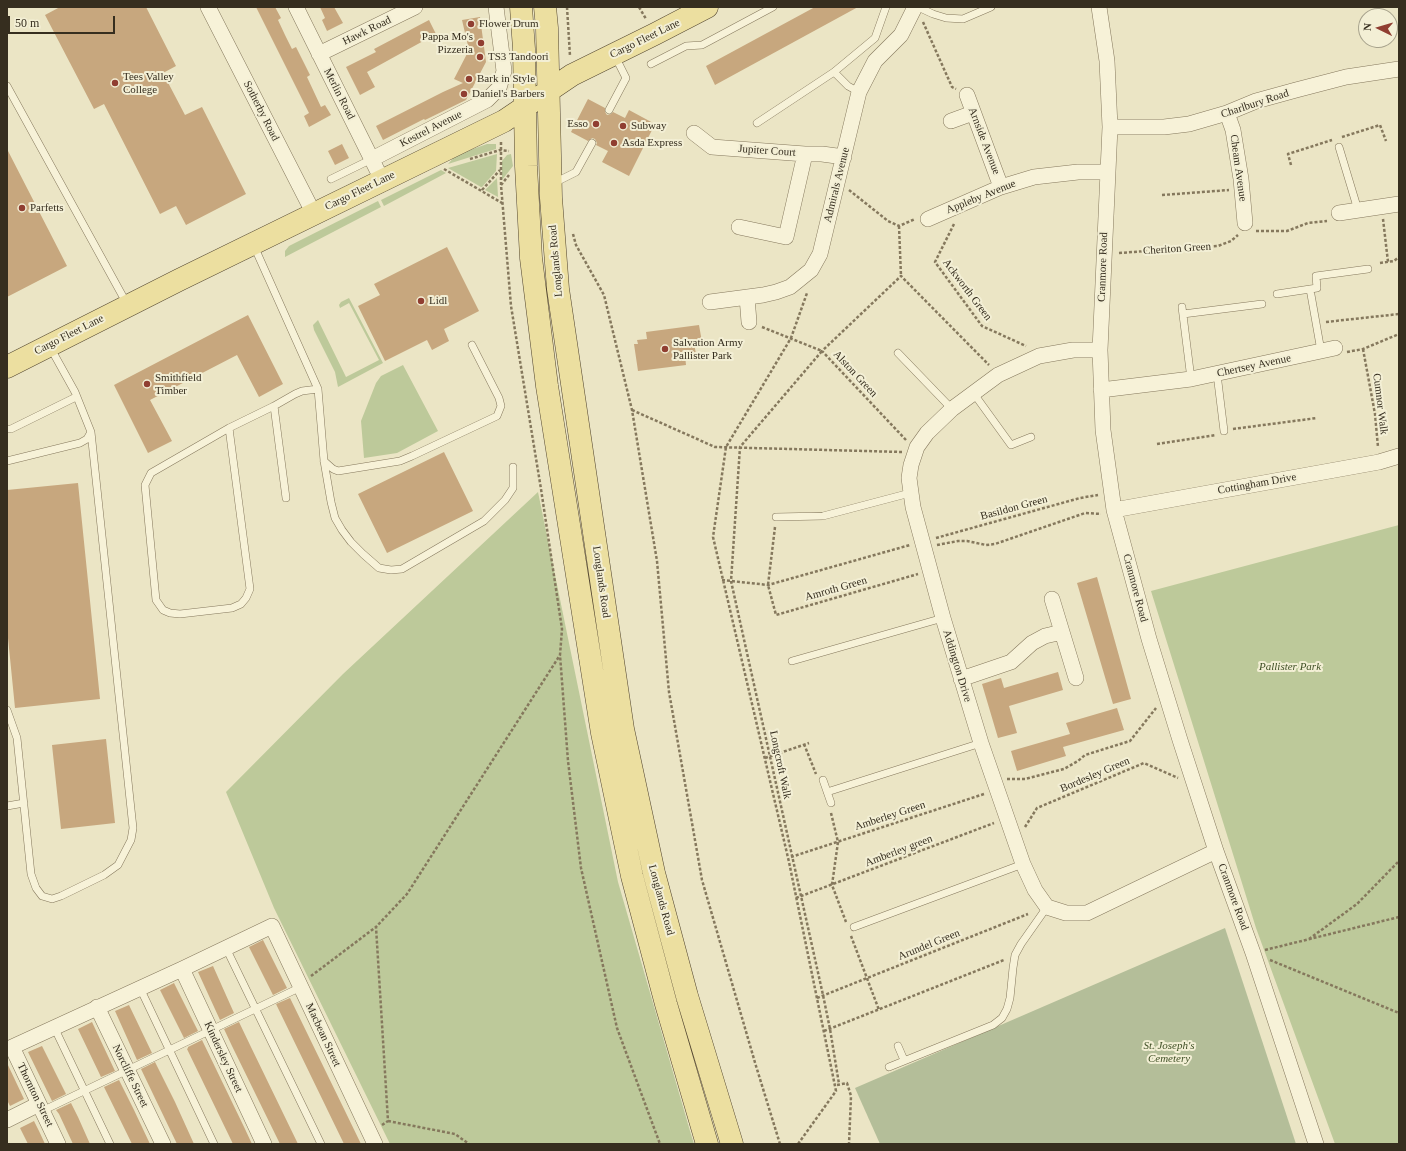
<!DOCTYPE html>
<html>
<head>
<meta charset="utf-8">
<style>
	body { margin:0 }
	#map { position:relative; width:1406px; height:1151px; overflow:hidden; background:#ebe5c5; font-family:Georgia,serif }
	canvas { display:block }
	.frame { position:absolute; inset:0; border:8px solid #362e1f; pointer-events:none }
	.north { position:absolute; left:1358px; top:8px; width:40px; height:40px; box-sizing:border-box; background:#f3efd5; border:1px solid #a7a28c; border-radius:50%; rotate:275deg; font-size:11px; font-weight:700; line-height:16px; text-align:center; color:#362e1f }
	.north::after { content:''; display:block; margin:auto; width:14px; height:18px; background:#903e31; clip-path:polygon(50% 0,100% 100%,50% 72%,0 100%) }
	.scale { position:absolute; left:8px; top:16px; width:107px; height:18px; box-sizing:border-box; border:2px solid #362e1f; border-top:0; padding-left:5px; font-size:12px; line-height:14px; white-space:nowrap; color:#362e1f; -webkit-text-stroke:3px #f3efd5; paint-order:stroke }
</style>
</head>
<body>
<div id="map">
<canvas width="1406" height="1151"></canvas>
<div class="frame"></div>
<div class="north">N</div>
<div class="scale">50 m</div>
</div>
<script>
const g = document.querySelector('canvas').getContext('2d');
g.lineJoin = 'round';
function paint(path, color) { g.fillStyle = color; g.fill(path, 'evenodd'); }
const poly = rows => new Path2D(rows.map(r => 'M' + r).join(''));
function strokePath(path, color, width, dash) { g.strokeStyle = color; g.lineWidth = width; g.lineCap = dash ? 'butt' : 'round'; g.setLineDash(dash || []); g.stroke(path); }
function drawText(font, color, halo, rows, align = 'center') {
  g.font = font + ' Georgia,serif'; g.lineWidth = 4; g.setLineDash([]); g.textBaseline = 'middle'; g.strokeStyle = halo; g.fillStyle = color; for (const [text, x, y, turn = 0] of rows) {
    g.save(); g.translate(x, y); g.rotate((+turn || 0) * Math.PI / 180); g.textAlign = isNaN(turn) ? turn : align; if (halo) g.strokeText(text, 0, 0); g.fillText(text, 0, 0); g.restore();
  }
}
paint(poly([
	[487,144,496,144,496,149,448,164,456,155],
	[497,154,496,171,482,187,481,187,448,168],
	[511,154,513,166,502,180,502,161,507,155],
	[441,170,446,173,384,206,381,200],
	[497,178,498,197,485,190],
	[378,201,381,207,285,257,285,251,289,246],
	[349,298,383,363,338,387,335,372,314,330,313,325,318,320,346,377,379,360,349,303,340,308,339,305,341,302],
	[403,365,438,431,397,453,364,458,361,421,376,383,381,376],
	[538,492,618,882,690,1131,694,1144,390,1144,274,908,226,792,343,674],
	[1399,525,1399,1144,1335,1144,1256,928,1151,591]
]), '#bdc99a');
paint(poly([
	[1225,928,1296,1144,880,1144,855,1088]
]), '#b4be99');
paint(poly([
	[60,7,146,7,176,66,163,73,185,115,202,107,246,194,186,225,176,206,160,214,104,104,94,109,45,15],
	[256,7,275,7,281,18,278,20,285,35,292,49,296,47,310,75,307,77,321,107,325,105,331,115,309,127,304,116,309,113],
	[320,7,334,7,343,23,327,31,322,20,325,18],
	[815,7,858,7,715,85,706,66],
	[480,17,486,62,466,100,425,120,424,119,383,140,376,126,443,92,463,83,454,79,469,50,462,20],
	[429,20,436,34,367,72,375,87,360,95,346,67,376,52,374,49],
	[588,99,605,108,605,112,607,115,611,114,613,112,625,118,629,110,655,124,629,176,602,162,608,151,596,145,597,143,595,139,592,138,588,141,571,132],
	[342,144,349,158,335,165,328,151],
	[7,149,67,266,7,297],
	[447,247,479,311,444,329,449,341,432,350,427,340,385,361,358,306,380,295,374,284],
	[248,315,283,384,259,397,237,355,150,400,172,441,148,453,114,385],
	[699,325,702,342,694,343,696,354,685,355,686,365,638,371,634,344,638,344,637,340,647,339,646,332],
	[444,452,473,511,387,553,358,494],
	[78,483,100,699,15,708,7,628,7,490],
	[1097,577,1131,699,1113,704,1077,583],
	[1058,672,1063,690,1009,706,1017,733,998,738,982,684,1001,678,1004,688],
	[1117,708,1124,730,1063,747,1066,756,1017,771,1011,751,1070,734,1066,723],
	[106,739,115,823,61,829,52,745],
	[263,940,287,988,273,995,249,947],
	[213,966,234,1013,220,1020,198,972],
	[174,983,198,1031,184,1038,160,990],
	[290,998,345,1111,361,1144,344,1144,276,1004],
	[129,1005,152,1053,137,1060,115,1011],
	[92,1022,115,1071,101,1077,78,1029],
	[239,1022,250,1045,298,1144,280,1144,232,1046,224,1029],
	[202,1040,245,1129,252,1144,233,1144,187,1049,188,1048,188,1047],
	[42,1046,66,1094,52,1101,28,1052],
	[155,1062,175,1102,194,1144,177,1144,141,1069],
	[7,1063,24,1099,10,1106,7,1100],
	[119,1080,134,1110,150,1144,132,1144,104,1087],
	[71,1103,78,1117,90,1144,73,1144,59,1114,56,1110],
	[34,1121,39,1131,45,1144,28,1144,20,1128]
]), '#c7a77e');
const service = poly([
	[918,7,933,14,946,18,963,19,991,7],
	[651,64,686,46,702,45,773,7],
	[834,72,848,86,859,92],
	[7,86,127,304],
	[609,110,626,78,615,56],
	[757,123,834,72,875,38,886,7],
	[1339,147,1358,210],
	[331,179,372,159],
	[554,183,576,172,592,143],
	[254,246,318,389,324,461,331,502,335,518,342,530,351,542,363,554,379,568,391,570,402,569,484,521,505,500,513,488,513,467],
	[1310,289,1321,351],
	[1277,294,1317,288,1316,276,1368,269],
	[1182,307,1191,379],
	[1183,314,1262,304],
	[898,353,952,409],
	[1217,374,1224,431],
	[973,394,977,398,1011,445,1031,437],
	[274,406,286,498],
	[229,428,250,589,246,598,241,604,232,608,180,614,170,613,163,610,156,600,145,485,151,473,229,428,274,406,295,394,302,391,318,389],
	[7,429,11,429,76,397],
	[7,461,80,443,87,439,91,432,75,392,50,347],
	[324,461,333,469,338,471,400,461,412,456,497,416,501,406,499,398,472,345],
	[776,517,823,516,910,493],
	[792,661,943,618],
	[7,710,17,738,31,874,36,888,42,896,52,899,61,896,104,875,118,865,131,840,133,828,91,432],
	[823,780,831,803],
	[827,792,981,743],
	[7,806,24,803],
	[854,927,1023,864],
	[226,948,321,1144],
	[140,988,214,1144],
	[54,1027,110,1144],
	[898,1046,904,1060],
	[889,1067,993,1025,1002,1018,1007,1009,1010,998,1013,968,1015,955,1021,944,1047,907],
	[42,1111,301,987]
]);
const minor = poly([
	[208,7,314,214],
	[296,7,382,180],
	[1099,7,1107,61,1110,127,1100,350,1103,430,1114,510,1149,639,1180,740,1216,851,1253,953,1316,1144],
	[319,54,415,7],
	[967,95,1001,187],
	[1227,113,1233,130,1241,179,1245,223],
	[951,121,973,113],
	[1110,127,1164,127,1189,124,1227,113,1256,101,1296,90,1346,77,1399,69],
	[694,133,712,147,805,154,822,154,844,157],
	[372,159,487,100,499,88,504,71,496,7],
	[1339,213,1399,204],
	[928,219,1001,187,1034,177,1078,172,1107,172],
	[739,227,786,237,805,154],
	[747,297,749,322],
	[710,302,763,295,776,292,790,287,811,270,820,254,859,92,875,61,901,35,915,7],
	[1100,350,1073,350,1039,356,998,375,952,409,927,433,917,447,911,465,909,478,913,507,943,618,981,743,1023,864,1035,890,1047,907,1066,913,1087,913,1216,851],
	[1101,390,1191,379,1335,348],
	[1114,510,1379,462,1399,456],
	[1052,599,1076,678],
	[961,679,1011,662,1032,643,1045,636,1062,632],
	[182,969,264,1144],
	[97,1007,163,1144],
	[7,1120,39,1104],
	[58,1144,12,1047,182,969,272,926,375,1144]
]);
const primary = poly([
	[521,7,524,49,526,166,531,258,547,386,602,733,632,876,666,1004,707,1144],
	[545,7,547,28,551,198,558,289,623,729,654,873,687,996,732,1144],
	[7,367,179,280,504,121,572,75,655,34,707,7]
]);
strokePath(service, '#85785d', 8);
strokePath(minor, '#85785d', 16);
strokePath(primary, '#534630', 23);
strokePath(poly([
	[567,7,570,56],
	[639,7,646,19],
	[923,22,952,87,956,89],
	[1342,137,1380,125,1386,141],
	[501,142,501,185,511,306,541,489,562,629,560,655,568,761,581,868,617,1028,660,1144],
	[470,159,500,150,509,151],
	[1291,165,1288,154,1332,140],
	[444,169,502,203],
	[501,185,509,175],
	[482,190,500,170],
	[849,190,888,221,899,226,915,219],
	[1162,195,1229,190],
	[1383,219,1388,262],
	[954,224,935,262,982,326,1026,346],
	[899,226,901,276],
	[1256,231,1287,231,1308,223,1327,221],
	[573,234,576,245,604,295,632,410,657,561,669,692,702,880,756,1066,780,1144],
	[1119,253,1218,246,1231,241,1238,235],
	[1380,263,1394,261,1399,257],
	[1326,322,1399,314],
	[762,327,822,351,740,447,731,581,823,995,830,1029,839,1084],
	[1363,349,1375,414,1378,447],
	[1347,352,1363,349,1399,334],
	[632,410,715,447,902,452],
	[1233,429,1317,418],
	[906,440,822,351,901,276,989,365],
	[1157,444,1216,435],
	[775,527,768,585,776,615,918,574],
	[936,538,1080,498,1098,495],
	[937,545,958,541,967,541,986,545,995,544,1085,513,1101,514],
	[722,580,768,585,910,545],
	[804,744,816,774],
	[765,758,809,743],
	[1007,779,1025,779,1064,769,1078,761,1085,755,1130,741,1156,708],
	[831,813,838,842,832,885,846,922],
	[1025,827,1037,808,1144,763,1178,778],
	[791,857,984,794],
	[796,898,994,823],
	[851,936,879,1010],
	[1309,939,1357,904,1399,861],
	[1265,950,1399,917],
	[1270,960,1399,1013],
	[311,976,376,927],
	[817,998,1028,914],
	[824,1031,1004,960],
	[837,1085,847,1083,851,1096,849,1144],
	[388,1121,455,1134,469,1144],
	[382,1125,388,1121,376,927,407,894,560,655],
	[798,1144,836,1091,789,862,713,537,726,447,791,338,807,293]
]), '#85785d', 2.5, [3, 2]);
strokePath(service, '#f7f2d8', 7);
strokePath(minor, '#f7f2d8', 15);
strokePath(primary, '#ecdfa0', 22);
for (const [x, y, r, color] of [
	[471,24,4,"#903e31"],
	[481,43,4,"#903e31"],
	[480,57,4,"#903e31"],
	[469,79,4,"#903e31"],
	[115,83,4,"#903e31"],
	[464,94,4,"#903e31"],
	[596,124,4,"#903e31"],
	[623,126,4,"#903e31"],
	[614,143,4,"#903e31"],
	[22,208,4,"#903e31"],
	[421,301,4,"#903e31"],
	[665,349,4,"#903e31"],
	[147,384,4,"#903e31"]
]) { const dot = new Path2D(); dot.arc(x, y, r, 0, 2 * Math.PI); g.fillStyle = color; g.fill(dot); strokePath(dot, '#f3efd5', 1.5); }
drawText('11px', '#362e1f', '#f3efd5', [
	["Flower Drum",479,24],
	["Pappa Mo's",473,37,"right"],
	["Pizzeria",473,50,"right"],
	["TS3 Tandoori",488,57],
	["Tees Valley",123,77],
	["College",123,90],
	["Bark in Style",477,79],
	["Daniel's Barbers",472,94],
	["Esso",588,124,"right"],
	["Subway",631,126],
	["Asda Express",622,143],
	["Parfetts",30,208],
	["Lidl",429,301],
	["Salvation Army",673,343],
	["Pallister Park",673,356],
	["Smithfield",155,378],
	["Timber",155,391]
], 'left');
drawText('11px', '#362e1f', '#f3efd5', [
	["Hawk Road",367,31,-26],
	["Cargo Fleet Lane",645,39,-26],
	["Merlin Road",339,94,63],
	["Charlbury Road",1255,104,-18],
	["Sotherby Road",261,111,63],
	["Kestrel Avenue",431,129,-27],
	["Arnside Avenue",984,141,69],
	["Jupiter Court",767,151,4],
	["Cheam Avenue",1238,168,82],
	["Admirals Avenue",837,185,-76],
	["Cargo Fleet Lane",360,191,-26],
	["Appleby Avenue",981,197,-22],
	["Cheriton Green",1177,249,-4],
	["Longlands Road",556,261,-95],
	["Cranmore Road",1103,267,-88],
	["Ackworth Green",967,290,53],
	["Cargo Fleet Lane",69,335,-27],
	["Chertsey Avenue",1254,366,-12],
	["Alston Green",855,374,47],
	["Cumnor Walk",1380,404,83],
	["Cottingham Drive",1257,484,-10],
	["Basildon Green",1014,508,-15],
	["Longlands Road",601,582,82],
	["Cranmore Road",1135,588,75],
	["Amroth Green",836,589,-16],
	["Addington Drive",957,666,73],
	["Longcroft Walk",780,765,78],
	["Bordesley Green",1095,775,-23],
	["Amberley Green",890,816,-18],
	["Amberley green",899,851,-21],
	["Cranmore Road",1233,897,70],
	["Longlands Road",661,900,75],
	["Arundel Green",929,945,-22],
	["Macbean Street",323,1035,65],
	["Kindersley Street",223,1057,65],
	["Norcliffe Street",130,1076,64],
	["Thornton Street",35,1095,64]
]);
drawText('italic 11px', '#415127', '#f3efd5', [
	["Pallister Park",1290,667],
	["St. Joseph's",1169,1046],
	["Cemetery",1169,1059]
]);
</script>
</body>
</html>
